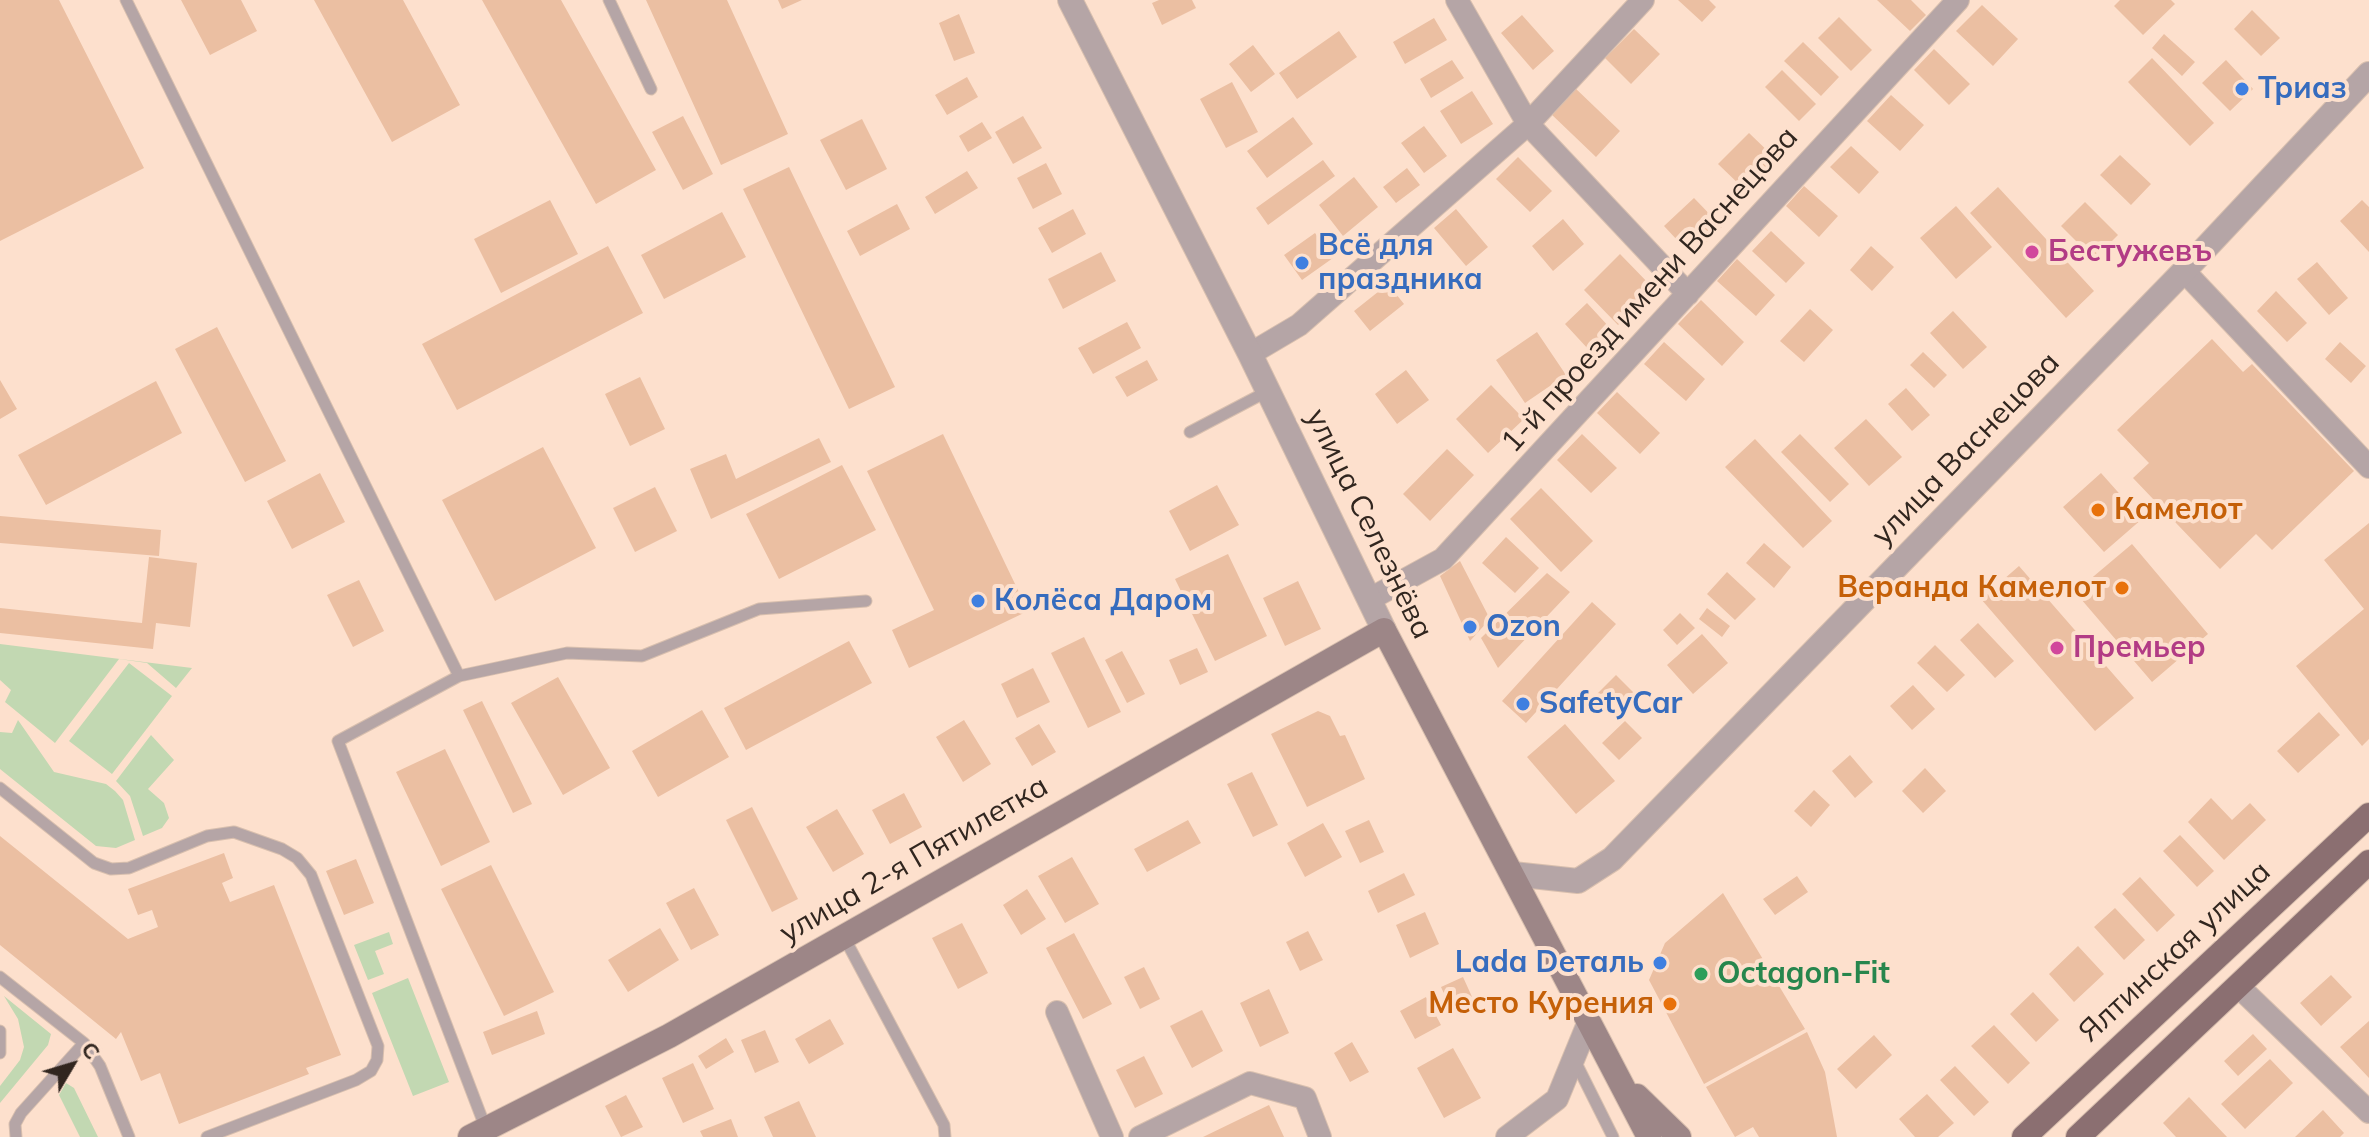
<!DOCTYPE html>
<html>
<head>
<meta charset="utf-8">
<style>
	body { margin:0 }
	#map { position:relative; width:2369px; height:1137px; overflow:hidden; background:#fde0cd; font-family:Mulish,sans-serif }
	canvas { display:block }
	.north { position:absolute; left:32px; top:1025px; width:80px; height:80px; -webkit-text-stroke:6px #fde0cd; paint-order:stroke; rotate:52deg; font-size:22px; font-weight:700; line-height:32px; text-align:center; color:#31261f }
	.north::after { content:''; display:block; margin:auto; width:28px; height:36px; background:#31261f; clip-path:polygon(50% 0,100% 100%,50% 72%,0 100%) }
</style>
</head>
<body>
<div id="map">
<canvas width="2369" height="1137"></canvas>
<div class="north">С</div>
</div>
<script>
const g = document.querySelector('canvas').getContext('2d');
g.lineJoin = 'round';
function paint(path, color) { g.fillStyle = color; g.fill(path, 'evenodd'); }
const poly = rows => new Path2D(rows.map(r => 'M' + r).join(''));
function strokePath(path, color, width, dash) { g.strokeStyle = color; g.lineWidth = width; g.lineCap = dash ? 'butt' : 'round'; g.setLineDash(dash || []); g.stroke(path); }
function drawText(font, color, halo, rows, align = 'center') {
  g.font = font + ' Mulish,sans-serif'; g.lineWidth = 8; g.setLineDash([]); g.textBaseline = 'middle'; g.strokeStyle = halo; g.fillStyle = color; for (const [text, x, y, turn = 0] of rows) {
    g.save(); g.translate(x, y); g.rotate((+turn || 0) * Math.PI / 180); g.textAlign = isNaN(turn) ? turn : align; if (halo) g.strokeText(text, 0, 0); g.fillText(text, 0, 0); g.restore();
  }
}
paint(poly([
	[0,644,192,668,176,688,147,663,119,659,55,743,5,702,11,690,0,680],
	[129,663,172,696,112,774,69,741],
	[18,720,54,772,106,784,115,791,123,800,135,840,116,848,96,846,0,769,0,732,12,733],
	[151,735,174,760,148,789,164,803,169,818,162,828,143,836,130,796,116,781],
	[389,932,393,944,375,951,384,974,368,980,354,945],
	[408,978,449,1082,413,1096,372,993],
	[4,996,51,1034,48,1045,0,1103,0,1086,20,1060,24,1047,18,1019],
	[66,1083,74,1088,98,1137,80,1137,59,1095]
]), '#c2d8b2');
paint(poly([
	[0,0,59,0,144,168,0,241],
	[181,0,241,0,257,31,210,55],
	[314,0,403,0,460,105,392,142],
	[482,0,561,0,656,170,596,204],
	[646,0,727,0,788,134,721,165],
	[778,0,802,0,782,9],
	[1159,0,1192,0,1196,8,1162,25,1152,3],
	[1678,0,1709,0,1716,7,1702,22],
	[1877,0,1911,0,1926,15,1910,31],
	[2120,0,2171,0,2175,4,2143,35,2114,6],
	[1982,5,2018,39,1993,66,1956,31],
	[2252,10,2280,38,2261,56,2234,29],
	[959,14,975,53,954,61,939,23],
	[1522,15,1554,51,1533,70,1501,33],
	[1839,17,1872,50,1851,71,1818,38],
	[1434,18,1447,40,1405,64,1393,42],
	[1634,29,1660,54,1631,84,1605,58],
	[1339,31,1357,57,1297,99,1279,73],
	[2164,34,2195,62,2182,76,2152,48],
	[1803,42,1839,77,1821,96,1784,61],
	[1253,45,1275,74,1251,92,1229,64],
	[1934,49,1970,84,1949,105,1914,70],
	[2152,58,2214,123,2190,146,2128,82],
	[1452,60,1464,78,1431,98,1420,79],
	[2226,60,2253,89,2230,111,2202,83],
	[1782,70,1816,104,1799,121,1765,87],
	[967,77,978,97,947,115,935,95],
	[1232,82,1258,132,1226,148,1200,99],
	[1573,86,1620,131,1596,157,1549,112],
	[1472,91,1493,124,1461,144,1440,111],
	[1891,95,1924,125,1900,151,1867,121],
	[683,116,713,174,683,190,652,132],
	[1023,116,1042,148,1013,164,995,132],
	[1293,117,1313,144,1267,178,1247,151],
	[862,119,887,169,846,190,820,140],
	[982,122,992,138,968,152,959,136],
	[1424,126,1447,156,1424,173,1401,143],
	[1749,133,1775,158,1744,189,1718,164],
	[1851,146,1879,172,1859,194,1830,167],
	[2120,155,2151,184,2131,205,2100,175],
	[1518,157,1552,191,1530,212,1496,179],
	[1323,160,1335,176,1268,225,1256,208],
	[1046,163,1062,194,1033,209,1017,178],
	[789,167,895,387,849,409,743,189],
	[1407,168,1420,185,1396,203,1383,187],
	[967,171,978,188,935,214,925,197],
	[1354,177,1378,207,1343,236,1319,205],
	[1804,186,1838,216,1819,237,1786,206],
	[1998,187,2094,291,2066,318,1970,213],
	[1694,198,1722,227,1692,256,1664,226],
	[550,200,578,254,501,293,474,239],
	[2362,200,2369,207,2369,252,2340,221],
	[2085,202,2118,235,2094,259,2061,226],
	[897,204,910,229,860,256,847,231],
	[1956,206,1992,247,1956,279,1920,238],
	[1073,209,1086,234,1052,253,1038,228],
	[1456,209,1488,247,1466,266,1434,228],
	[722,212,746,257,664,299,641,255],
	[1563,219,1584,244,1553,271,1532,246],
	[1771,231,1805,263,1786,283,1752,251],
	[1315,233,1333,258,1302,280,1284,255],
	[608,246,643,313,457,410,422,344],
	[1871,246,1894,267,1872,291,1850,270],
	[1101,252,1116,281,1063,309,1048,279],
	[1620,254,1654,289,1618,325,1584,290],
	[1737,259,1775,295,1756,316,1717,281],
	[2317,262,2348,298,2329,315,2297,279],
	[1388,284,1404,304,1370,331,1354,311],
	[2276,291,2307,323,2287,342,2257,311],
	[1701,300,1744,342,1722,366,1678,324],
	[1587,303,1611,329,1589,350,1565,324],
	[1810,309,1833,330,1804,362,1780,341],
	[1953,311,1987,347,1963,369,1930,333],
	[1127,322,1141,348,1093,374,1078,348],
	[217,327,286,461,245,482,175,349],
	[1537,332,1566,375,1525,403,1496,360],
	[2212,339,2243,372,2252,364,2354,471,2272,550,2256,534,2220,569,2133,478,2149,463,2117,430],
	[1664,342,1705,379,1686,401,1644,364],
	[2340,342,2366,366,2351,383,2325,359],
	[1923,352,1947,375,1934,388,1910,365],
	[1147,360,1158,380,1127,397,1115,377],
	[1406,370,1429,400,1397,424,1375,394],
	[640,377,665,429,630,446,605,394],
	[0,380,17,409,0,419],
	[156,381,182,433,46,505,18,455],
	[1491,385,1524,419,1488,453,1456,419],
	[1906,388,1930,415,1912,431,1888,404],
	[1617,392,1660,433,1640,454,1597,413],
	[1866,419,1902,457,1869,486,1834,448],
	[943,434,1028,611,909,668,892,630,934,610,867,471],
	[1582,434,1617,468,1591,493,1557,460],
	[1800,434,1849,484,1830,502,1781,452],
	[819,438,831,462,711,519,690,469,726,454,736,479],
	[1755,439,1832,521,1803,548,1725,467],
	[543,447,596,548,495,601,442,500],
	[1447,449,1474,475,1430,521,1403,494],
	[842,465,876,530,779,579,746,514],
	[320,473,345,522,292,549,267,501],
	[2101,473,2142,519,2104,552,2063,507],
	[1217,485,1239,525,1190,551,1169,511],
	[655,487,677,531,635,552,613,508],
	[1541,488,1593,541,1561,572,1510,519],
	[0,516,161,530,159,556,0,543],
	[2369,523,2369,739,2362,746,2296,666,2364,609,2324,560],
	[1506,537,1539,568,1515,593,1482,563],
	[1764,543,1791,567,1774,588,1746,563],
	[2132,544,2208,634,2152,682,2075,592],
	[1228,554,1267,636,1215,661,1175,579],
	[149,557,197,563,190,627,156,623,153,649,0,633,0,608,142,623],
	[1460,561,1490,619,1470,641,1440,576],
	[2019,566,2134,698,2095,731,1981,599],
	[1727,572,1756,599,1735,620,1707,594],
	[1547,573,1570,592,1498,668,1481,638],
	[359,580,384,631,353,647,327,595],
	[1298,581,1321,629,1285,646,1263,598],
	[1592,602,1616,624,1526,723,1502,701],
	[1707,608,1730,626,1722,637,1699,619],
	[1680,613,1695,628,1677,645,1663,630],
	[1978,623,2014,661,1995,678,1960,640],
	[1702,634,1728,663,1693,694,1667,665],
	[1084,637,1121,712,1088,728,1051,653],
	[849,641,872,683,746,750,724,708],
	[1935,645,1965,675,1947,692,1917,663],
	[1197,648,1208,672,1180,685,1169,660],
	[1122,651,1145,694,1127,703,1105,660],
	[1033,668,1050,702,1017,718,1001,684],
	[1616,675,1635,694,1613,717,1593,698],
	[558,677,610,768,563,795,511,703],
	[1913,685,1935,709,1912,730,1890,706],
	[482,701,532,804,513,813,463,710],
	[702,710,729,757,658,797,632,751],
	[1318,711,1330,716,1340,736,1345,735,1365,779,1307,807,1271,734],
	[2319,712,2340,735,2298,773,2277,751],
	[964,720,991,764,963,782,936,737],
	[1625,721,1642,738,1619,760,1602,743],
	[1039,724,1056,752,1032,766,1015,738],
	[1565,724,1615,781,1576,814,1527,757],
	[445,749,490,842,441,866,396,772],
	[1850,755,1873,782,1855,798,1832,771],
	[1925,768,1946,791,1923,813,1902,791],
	[1252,772,1278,825,1253,837,1227,784],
	[1814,790,1830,805,1811,827,1794,811],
	[904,793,922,827,890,844,872,810],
	[2211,798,2232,820,2250,803,2266,820,2224,860,2188,822],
	[752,807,798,899,772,912,726,820],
	[837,809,864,854,833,872,806,827],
	[1188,820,1201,843,1147,872,1134,849],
	[1369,820,1384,852,1360,863,1345,831],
	[1323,823,1342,857,1305,877,1287,843],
	[2180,835,2214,871,2197,887,2163,851],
	[0,836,128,939,158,927,152,910,138,915,128,889,224,853,233,878,222,883,230,902,274,885,341,1055,306,1068,309,1074,179,1124,160,1073,141,1081,121,1032,116,1039,0,945],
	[1072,857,1099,904,1065,923,1038,876],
	[356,859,374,903,344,915,326,871],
	[491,865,554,992,504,1016,441,889],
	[1404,873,1415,895,1378,913,1368,891],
	[1797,876,1808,892,1775,915,1763,899],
	[2140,877,2175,915,2157,932,2122,894],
	[694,888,719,935,691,950,666,903],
	[1027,889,1046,919,1021,935,1003,905],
	[1723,893,1805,1029,1704,1084,1649,980,1665,943],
	[2115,908,2145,940,2124,960,2094,927],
	[1425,912,1439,944,1410,958,1396,925],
	[962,923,988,973,958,989,932,938],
	[660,928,679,960,628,992,608,960],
	[1308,931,1323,960,1300,971,1286,942],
	[1074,933,1112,1004,1083,1019,1046,948],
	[2078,946,2104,974,2074,1002,2049,974],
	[1144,967,1160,999,1140,1009,1124,977],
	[2331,975,2352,997,2321,1026,2300,1003],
	[1463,977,1473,999,1451,1009,1441,987],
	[1269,989,1289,1033,1260,1047,1240,1003],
	[2033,992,2059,1020,2036,1042,2010,1014],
	[1426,997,1441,1025,1415,1039,1400,1011],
	[1202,1010,1223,1051,1192,1068,1170,1026],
	[537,1011,545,1034,492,1055,483,1032],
	[830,1019,844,1044,809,1064,795,1039],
	[2369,1021,2369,1078,2340,1047],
	[1994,1025,2030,1063,2008,1084,1971,1046],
	[765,1030,779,1062,755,1073,741,1040],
	[1807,1032,1825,1072,1837,1137,1759,1137,1753,1127,1735,1137,1706,1087],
	[2253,1034,2267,1049,2238,1076,2224,1061],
	[1874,1035,1892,1055,1856,1089,1837,1069],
	[726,1038,734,1052,706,1069,698,1056],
	[1352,1042,1369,1072,1350,1082,1334,1053],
	[1453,1048,1481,1098,1444,1118,1417,1068],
	[1144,1056,1163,1094,1135,1108,1116,1070],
	[2270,1059,2293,1083,2245,1129,2221,1104],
	[693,1063,714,1109,683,1123,662,1078],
	[1955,1066,1989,1102,1974,1116,1940,1080],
	[1927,1094,1954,1123,1938,1137,1915,1137,1899,1119],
	[626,1095,643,1127,621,1137,605,1106],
	[2189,1097,2227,1137,2176,1137,2163,1123],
	[799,1101,816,1137,773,1137,764,1117],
	[1269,1105,1284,1137,1203,1137],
	[2323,1110,2344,1133,2340,1137,2295,1137],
	[731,1119,738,1137,703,1137,700,1131]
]), '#ebbfa2');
const service = poly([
	[126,0,459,676,338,741,486,1129],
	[609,0,651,89],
	[1190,432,1268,391],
	[459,676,567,653,642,656,759,609,866,601],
	[0,788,94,863,111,869,129,868,207,836,234,832,282,849,297,858,311,875,378,1046,377,1060,371,1071,356,1080,207,1137],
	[844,937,944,1125,945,1137],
	[0,977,84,1043,100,1066,129,1137],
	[0,1031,0,1053],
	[1574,1059,1613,1137],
	[16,1137,15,1124,21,1113,84,1043]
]);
const minor = poly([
	[1457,0,1528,124,1688,294],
	[2184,271,2369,467],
	[1250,354,1299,325,1528,124,1643,0],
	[1370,599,1443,559,1958,0],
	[2238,986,2369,1112],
	[1057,1012,1112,1137],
	[1140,1137,1250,1083,1305,1098,1320,1137],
	[1507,1137,1557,1099,1589,1021]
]);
const tertiary = poly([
	[1070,0,1250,354,1384,630],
	[1513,874,1578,881,1612,859,2184,271,2369,74]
]);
const secondary = poly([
	[1637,1096,1679,1137],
	[470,1137,669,1036,1384,630,1649,1137]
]);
const primary = poly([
	[2024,1137,2369,815],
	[2078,1137,2369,862]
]);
strokePath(service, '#d8bfae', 13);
strokePath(minor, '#d8bfae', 24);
strokePath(tertiary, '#d8bfae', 26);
strokePath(secondary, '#d8bfae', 26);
strokePath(primary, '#d8bfae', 26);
strokePath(service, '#b5a5a6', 11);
strokePath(minor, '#b5a5a6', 22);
strokePath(tertiary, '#b5a5a6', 24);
strokePath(secondary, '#9d8687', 24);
strokePath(primary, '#8b6f71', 24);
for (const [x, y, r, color] of [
	[2242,89,8,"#3f7fe0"],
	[2032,252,8,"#d1479c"],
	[1302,263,8,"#3f7fe0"],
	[2098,510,8,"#e8710a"],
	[2122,588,8,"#e8710a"],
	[978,601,8,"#3f7fe0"],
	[1470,627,8,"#3f7fe0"],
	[2057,648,8,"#d1479c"],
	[1523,704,8,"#3f7fe0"],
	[1660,963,8,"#3f7fe0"],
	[1701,974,8,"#2e9e5b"],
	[1670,1004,8,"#e8710a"]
]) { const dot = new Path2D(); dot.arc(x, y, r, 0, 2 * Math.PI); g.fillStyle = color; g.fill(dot); strokePath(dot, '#fde0cd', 3); }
drawText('bold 30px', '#366cbe', '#fde0cd', [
	["Триаз",2258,89],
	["Всё для",1318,246],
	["праздника",1318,280],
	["Колёса Даром",994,601],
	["Ozon",1486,627],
	["SafetyCar",1539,704],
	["Lada Dеталь",1644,963,"right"]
], 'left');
drawText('bold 30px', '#b23c85', '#fde0cd', [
	["Бестужевъ",2048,252],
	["Премьер",2073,648]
], 'left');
drawText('30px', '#31261f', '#fde0cd', [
	["1-й проезд имени Васнецова",1650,290,-48],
	["улица Васнецова",1966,449,-46],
	["улица Селезнёва",1369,524,64],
	["улица 2-я Пятилетка",914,860,-30],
	["Ялтинская улица",2175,952,-43]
]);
drawText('bold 30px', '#c56008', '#fde0cd', [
	["Камелот",2114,510,"left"],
	["Веранда Камелот",2106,588],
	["Место Курения",1654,1004]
], 'right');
drawText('bold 30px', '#27864d', '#fde0cd', [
	["Octagon-Fit",1717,974]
], 'left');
</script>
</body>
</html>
